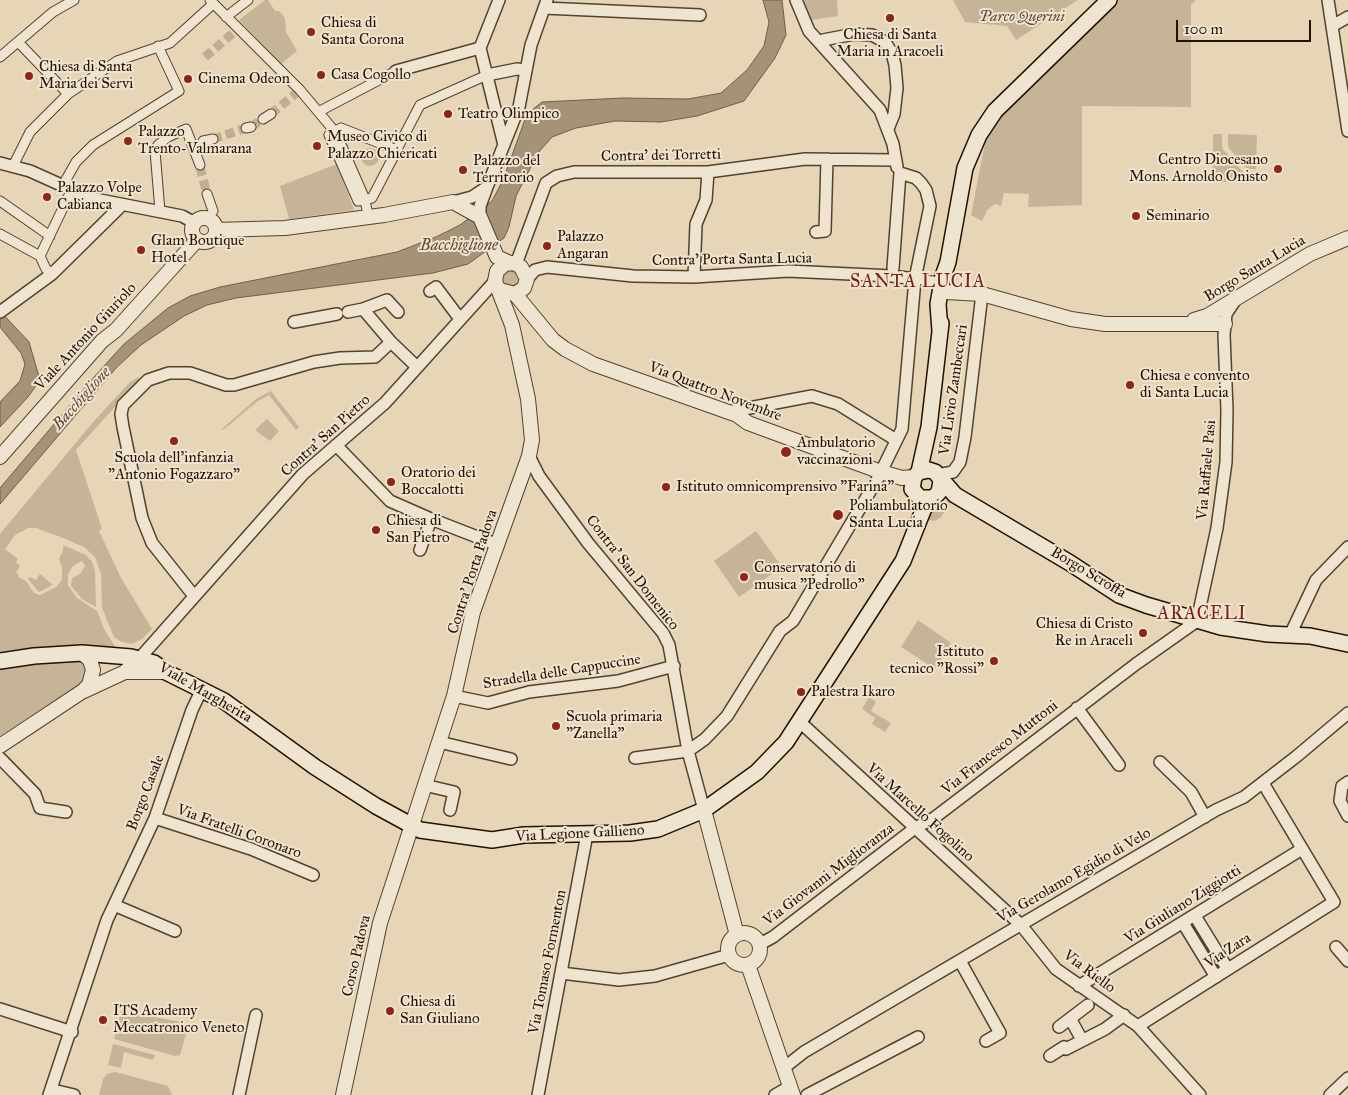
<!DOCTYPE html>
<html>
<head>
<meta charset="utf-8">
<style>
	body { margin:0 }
	#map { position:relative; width:1348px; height:1095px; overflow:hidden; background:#e6d5b7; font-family:"IM FELL Great Primer",serif }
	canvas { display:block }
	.scale { position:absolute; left:1176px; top:20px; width:135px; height:22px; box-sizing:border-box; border:2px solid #231101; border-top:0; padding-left:6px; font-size:15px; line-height:18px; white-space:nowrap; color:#231101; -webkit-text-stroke:4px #efe4d0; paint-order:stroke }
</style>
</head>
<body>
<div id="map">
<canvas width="1348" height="1095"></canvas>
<div class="scale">100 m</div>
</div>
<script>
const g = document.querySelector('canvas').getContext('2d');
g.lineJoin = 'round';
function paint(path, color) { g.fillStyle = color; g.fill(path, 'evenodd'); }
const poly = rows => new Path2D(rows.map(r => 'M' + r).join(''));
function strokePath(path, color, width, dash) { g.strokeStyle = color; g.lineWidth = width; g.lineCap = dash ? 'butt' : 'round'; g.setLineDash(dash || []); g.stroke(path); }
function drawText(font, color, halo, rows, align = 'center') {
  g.font = font + ' "IM FELL Great Primer",serif'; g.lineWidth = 4; g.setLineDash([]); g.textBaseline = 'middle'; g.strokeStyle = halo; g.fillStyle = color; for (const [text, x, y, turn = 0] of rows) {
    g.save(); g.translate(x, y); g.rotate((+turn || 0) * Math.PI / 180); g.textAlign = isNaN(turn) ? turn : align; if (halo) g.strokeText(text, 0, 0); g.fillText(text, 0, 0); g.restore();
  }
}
paint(poly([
	[265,0,268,0,275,11,279,11,285,18,286,32,297,51,281,64,239,20],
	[804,0,837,0,838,16,811,20],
	[953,0,1078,0,1016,40,1007,26,965,22],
	[1117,0,1196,0,1191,5,1191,107,1082,106,1082,205,1028,207,1029,194,1004,193,1001,206,995,204,987,210,982,221,971,215,988,128],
	[1213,134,1222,134,1222,148,1252,182,1213,182],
	[1228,134,1257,135,1256,169,1247,169,1228,147],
	'361 157a9 9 0 1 1 18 0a9 9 0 1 1-18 0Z',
	[337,164,354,210,289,219,280,186],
	'503 278a8 8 0 1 1 16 0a8 8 0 1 1-16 0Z',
	[138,377,140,379,76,450,102,529,99,531,121,578,152,629,142,639,132,644,122,642,114,637,102,608,101,574,95,557,84,547,58,536,36,528,28,528,15,535,5,549,18,559,16,562,20,566,16,573,19,575,18,577,26,581,34,593,40,595,56,587,62,580,62,568,59,559,63,551,63,545,86,555,92,562,95,571,96,607,82,599,71,586,72,578,80,574,85,566,82,561,73,566,68,574,68,585,77,598,97,611,104,629,116,648,96,647,0,655,0,534,94,421,129,383],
	[271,391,299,427,296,430,269,395,258,401,223,430,222,429,256,399],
	[267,419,279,431,270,441,255,430],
	[945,501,948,501,950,504,941,517,935,521,928,520,931,512],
	[756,531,782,567,739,597,714,561],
	[40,574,53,585,39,592,28,579,30,577,36,580],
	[918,620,951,643,935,669,901,647],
	[78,658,88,664,84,683,0,737,0,667],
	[869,697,876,702,871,711,891,723,885,732,872,724,875,718,862,709],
	[121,1011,181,1022,187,1030,180,1055,175,1056,114,1039],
	[113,1044,155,1055,153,1060,124,1052,121,1068,108,1065],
	[115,1072,168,1086,172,1095,99,1095,103,1079,107,1074]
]), '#c5b498');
const water = poly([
	[763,0,782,0,786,35,775,58,744,101,697,116,661,122,615,121,576,128,552,137,538,153,516,196,509,227,504,238,468,264,433,273,236,298,207,305,184,316,141,345,117,367,0,504,0,488,94,377,124,344,168,308,190,296,220,287,397,252,436,237,460,225,492,201,503,180,527,114,542,102,623,98,688,99,721,93,747,70,764,46,769,22,763,0],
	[0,311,29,342,40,380,28,397,0,427,0,402,20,381,25,364,21,353,0,327,0,311]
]);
paint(water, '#a49279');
strokePath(water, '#705e49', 1);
strokePath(poly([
	[205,57,233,33],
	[271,114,300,90],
	[251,127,263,119],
	[213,139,246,128],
	[200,167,207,194]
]), '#bfae93', 9, [9, 4.5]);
const pedestrian = poly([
	[210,0,300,90,336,133,364,197,369,218],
	[226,17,248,0],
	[19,43,68,94],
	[0,57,53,12,74,0],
	[320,111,396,71],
	[263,119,271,114],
	[246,128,251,127],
	[341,128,397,150,372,198,358,201,329,135,341,128],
	[203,141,213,139],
	[395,153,420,105,487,75],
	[13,166,30,132,68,94,117,61,170,43,213,4],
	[63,185,76,162,93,145,179,91,158,46],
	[207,194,213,211],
	[0,201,50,236],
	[160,211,155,151,158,145,168,137,186,129,200,165],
	[0,234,40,256],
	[40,256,72,189],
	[40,256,46,269,52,274],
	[915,279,942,282]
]);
const minor = poly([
	[796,0,809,31,880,110,893,144,897,167],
	[1328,0,1348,131],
	[544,8,700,15],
	[1332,26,1348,17],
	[823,40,854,34,872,35,885,42,892,53,895,65,897,88,894,114,888,129],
	[480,48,504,145],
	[480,48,499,0],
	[396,71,480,48],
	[487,75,517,69,525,70],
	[0,163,30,171,90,198,182,216,195,223],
	[453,202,472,197,487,187],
	[480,217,480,206,487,187,519,107,531,45,547,0],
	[816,232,825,231,827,159],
	[516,264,546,183,557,176,574,172,708,172,805,159,894,160],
	[893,268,900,173],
	[694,277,696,224,706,200,708,172],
	[527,279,535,270,547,267,633,276,694,277,788,271,892,276,915,279],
	[430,291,436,287,460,319],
	[0,312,52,274,122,205],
	[348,312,363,309],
	[398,312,387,300,363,309,391,342,417,367],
	[294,322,337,314],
	[728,412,812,396,838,404,896,440],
	[336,445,390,501,431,519,420,550],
	[529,456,539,476,588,543,663,633,669,645,688,751,704,810],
	[937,475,953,472,960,462,965,437,982,294],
	[431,519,498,545],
	[194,596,152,543,142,518,123,427,121,414,123,405,148,380,169,373,190,373,226,385,234,385,314,362,340,358,375,357,391,342],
	[1290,635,1316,580,1348,547],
	[139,659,303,474,385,403,495,281],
	[454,696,488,703,529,692,618,681,674,666],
	[1077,708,1119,765],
	[800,722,1021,925,1056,969,1138,1026,1200,1095],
	[439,742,511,759],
	[0,758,35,794,40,808,66,812],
	[635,758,688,751,705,739,727,716,780,631,793,621,878,478,902,429,915,279,930,206,926,190,921,183,916,178,900,173],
	[1160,762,1191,792,1205,817],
	[1348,782,1342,786,1340,801,1348,816],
	[424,785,454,792,450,810],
	[155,818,251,849,313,875],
	[114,905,175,931],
	[1195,916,1227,968],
	[1183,923,1216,977],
	[760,944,773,937,915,828,934,818,1136,664,1197,621,1217,528,1226,462,1227,410,1224,335,1226,314,1236,299],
	[1336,947,1348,961],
	[960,961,1000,1033,986,1041],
	[561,973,619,980,655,976,729,955],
	[1079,986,1302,849],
	[0,1009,72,1032],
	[1071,1020,1082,1040],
	[1138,1026,1334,902,1263,783],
	[1059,1027,1088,1005],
	[1050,1056,1064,1047,1066,1049,1105,1029,1124,1015],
	[785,1067,804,1052,1216,810,1244,797,1297,756,1348,713],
	[53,1090,74,1095],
	[49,1095,107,920,155,818,192,710,202,689],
	[239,1095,256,1015],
	[538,1095,587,834],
	[775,1095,789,1087],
	[807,1095,918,1037],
	[1330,1095,1348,1078]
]);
const tertiary = poly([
	'192 230a12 12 0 1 1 24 0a12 12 0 1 1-24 0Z',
	[216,230,285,228,384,215,453,202,480,217,497,257,510,263],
	[946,292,982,294,1071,319,1105,324,1225,324],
	[515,294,553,340,565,349,593,364,737,415,748,423,881,472,902,478,914,477],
	[1194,320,1207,316,1310,254,1348,238],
	[0,457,102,341,116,330,197,240],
	[125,672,166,672],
	[84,691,125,672,139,659],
	[0,746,83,691,89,685,93,670,90,660,82,653],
	[704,810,737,935],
	'728 949a16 16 0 1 1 32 0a16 16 0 1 1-32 0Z',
	[748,965,793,1095],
	[343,1095,380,923,454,696,473,612,529,456,532,440,528,399,512,325,495,281,497,271,505,264,514,263,521,267,527,279,524,288,515,294,500,290]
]);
const secondary = poly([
	[940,331,938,304,943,276,948,262,965,168,979,135,995,111,1109,0],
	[919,472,929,427,941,323],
	[933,498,920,498,912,489,914,477,919,472,929,470,935,472,955,495,1070,563,1119,595,1146,605,1221,627,1268,634,1310,636,1348,644],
	[0,661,34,656,82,653,131,657,154,663,166,672,224,701,315,767,376,806,420,830,492,840,524,835,630,833,658,829,704,810,757,772,786,742,903,561,924,508,939,492,941,481]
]);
strokePath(pedestrian, '#54422e', 11);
strokePath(minor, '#54422e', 14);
strokePath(tertiary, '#54422e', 16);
strokePath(secondary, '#231101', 18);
strokePath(pedestrian, '#efe4d0', 9);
strokePath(minor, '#efe4d0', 11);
strokePath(tertiary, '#efe4d0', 14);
strokePath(secondary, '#efe4d0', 15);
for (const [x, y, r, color] of [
	[890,18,5,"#8f2418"],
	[311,32,5,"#8f2418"],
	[321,75,5,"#8f2418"],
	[29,76,5,"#8f2418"],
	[188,79,5,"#8f2418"],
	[448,114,5,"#8f2418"],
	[128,141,5,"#8f2418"],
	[317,146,5,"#8f2418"],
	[1278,169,5,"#8f2418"],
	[463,170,5,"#8f2418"],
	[47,197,5,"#8f2418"],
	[1136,216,5,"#8f2418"],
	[547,246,5,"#8f2418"],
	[141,250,5,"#8f2418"],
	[1130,385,5,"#8f2418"],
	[174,441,5,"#8f2418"],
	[786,452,6,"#8f2418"],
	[391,482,5,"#8f2418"],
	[666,487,5,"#8f2418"],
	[838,515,6,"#8f2418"],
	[376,530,5,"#8f2418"],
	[744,577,5,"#8f2418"],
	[1143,633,5,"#8f2418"],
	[994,661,5,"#8f2418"],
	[801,692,5,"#8f2418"],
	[556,726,5,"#8f2418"],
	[390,1011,5,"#8f2418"],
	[103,1020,5,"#8f2418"]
]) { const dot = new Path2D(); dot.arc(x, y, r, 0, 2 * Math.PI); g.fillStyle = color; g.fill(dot); strokePath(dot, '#efe4d0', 2); }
drawText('italic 15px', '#5c4a36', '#efe4d0', [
	["Parco Querini",1022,17]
]);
drawText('15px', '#231101', '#efe4d0', [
	["Chiesa di",321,23],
	["Santa Corona",321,40],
	["Chiesa di Santa",890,35,"center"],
	["Maria in Aracoeli",890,52,"center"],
	["Chiesa di Santa",39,67],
	["Maria dei Servi",39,84],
	["Casa Cogollo",331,75],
	["Cinema Odeon",198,79],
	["Teatro Olimpico",458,114],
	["Palazzo",138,132],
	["Trento-Valmarana",138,149],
	["Museo Civico di",327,137],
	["Palazzo Chiericati",327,154],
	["Centro Diocesano",1268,160,"right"],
	["Mons. Arnoldo Onisto",1268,177,"right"],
	["Palazzo del",473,161],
	["Territorio",473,178],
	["Palazzo Volpe",57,188],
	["Cabianca",57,205],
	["Seminario",1146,216],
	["Palazzo",557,237],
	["Angaran",557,254],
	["Glam Boutique",151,241],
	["Hotel",151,258],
	["Chiesa e convento",1140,376],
	["di Santa Lucia",1140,393],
	["Ambulatorio",797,443],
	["vaccinazioni",797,460],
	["Scuola dell'infanzia",174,458,"center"],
	["\"Antonio Fogazzaro\"",174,475,"center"],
	["Oratorio dei",401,473],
	["Boccalotti",401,490],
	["Istituto omnicomprensivo \"Farina\"",676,487],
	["Poliambulatorio",849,506],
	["Santa Lucia",849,523],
	["Chiesa di",386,521],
	["San Pietro",386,538],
	["Conservatorio di",754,568],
	["musica \"Pedrollo\"",754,585],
	["Chiesa di Cristo",1133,624,"right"],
	["Re in Araceli",1133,641,"right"],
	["Istituto",984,652,"right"],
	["tecnico \"Rossi\"",984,669,"right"],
	["Palestra Ikaro",811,692],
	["Scuola primaria",566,717],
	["\"Zanella\"",566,734],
	["Chiesa di",400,1002],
	["San Giuliano",400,1019],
	["ITS Academy",113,1011],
	["Meccatronico Veneto",113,1028]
], 'left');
drawText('15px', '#231101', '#efe4d0', [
	["Contra' dei Torretti",661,156,-1],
	["Contra' Porta Santa Lucia",732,260,-1],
	["Borgo Santa Lucia",1255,269,-31],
	["Viale Antonio Giuriolo",86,337,-47],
	["Via Livio Zambeccari",954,390,-82],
	["Via Quattro Novembre",715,392,21],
	["Contra' San Pietro",326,436,-42],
	["Via Raffaele Pasi",1207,470,-85],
	["Contra' Porta Padova",473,572,-72],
	["Contra' San Domenico",632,573,52],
	["Borgo Scroffa",1088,573,31],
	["Stradella delle Cappuccine",562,672,-9],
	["Viale Margherita",205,693,30],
	["Via Francesco Muttoni",1000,748,-38],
	["Borgo Casale",146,793,-69],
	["Via Marcello Fogolino",920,813,42],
	["Via Fratelli Coronaro",239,832,20],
	["Via Legione Gallieno",580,834,-3],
	["Via Giovanni Miglioranza",829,875,-37],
	["Via Gerolamo Egidio di Velo",1074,876,-30],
	["Via Giuliano Ziggiotti",1183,905,-32],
	["Via Zara",1228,951,-33],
	["Corso Padova",357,956,-77],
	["Via Tomaso Formenton",548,962,-79],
	["Via Riello",1089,972,37]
]);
drawText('italic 16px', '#5d4b37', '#efe4d0', [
	["Bacchiglione",459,246],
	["Bacchiglione",82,399,-48]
]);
g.letterSpacing = '1px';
drawText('18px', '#7a1f14', '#efe4d0', [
	["SANTA LUCIA",918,283],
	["ARACELI",1202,615]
]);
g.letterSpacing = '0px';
</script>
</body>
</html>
